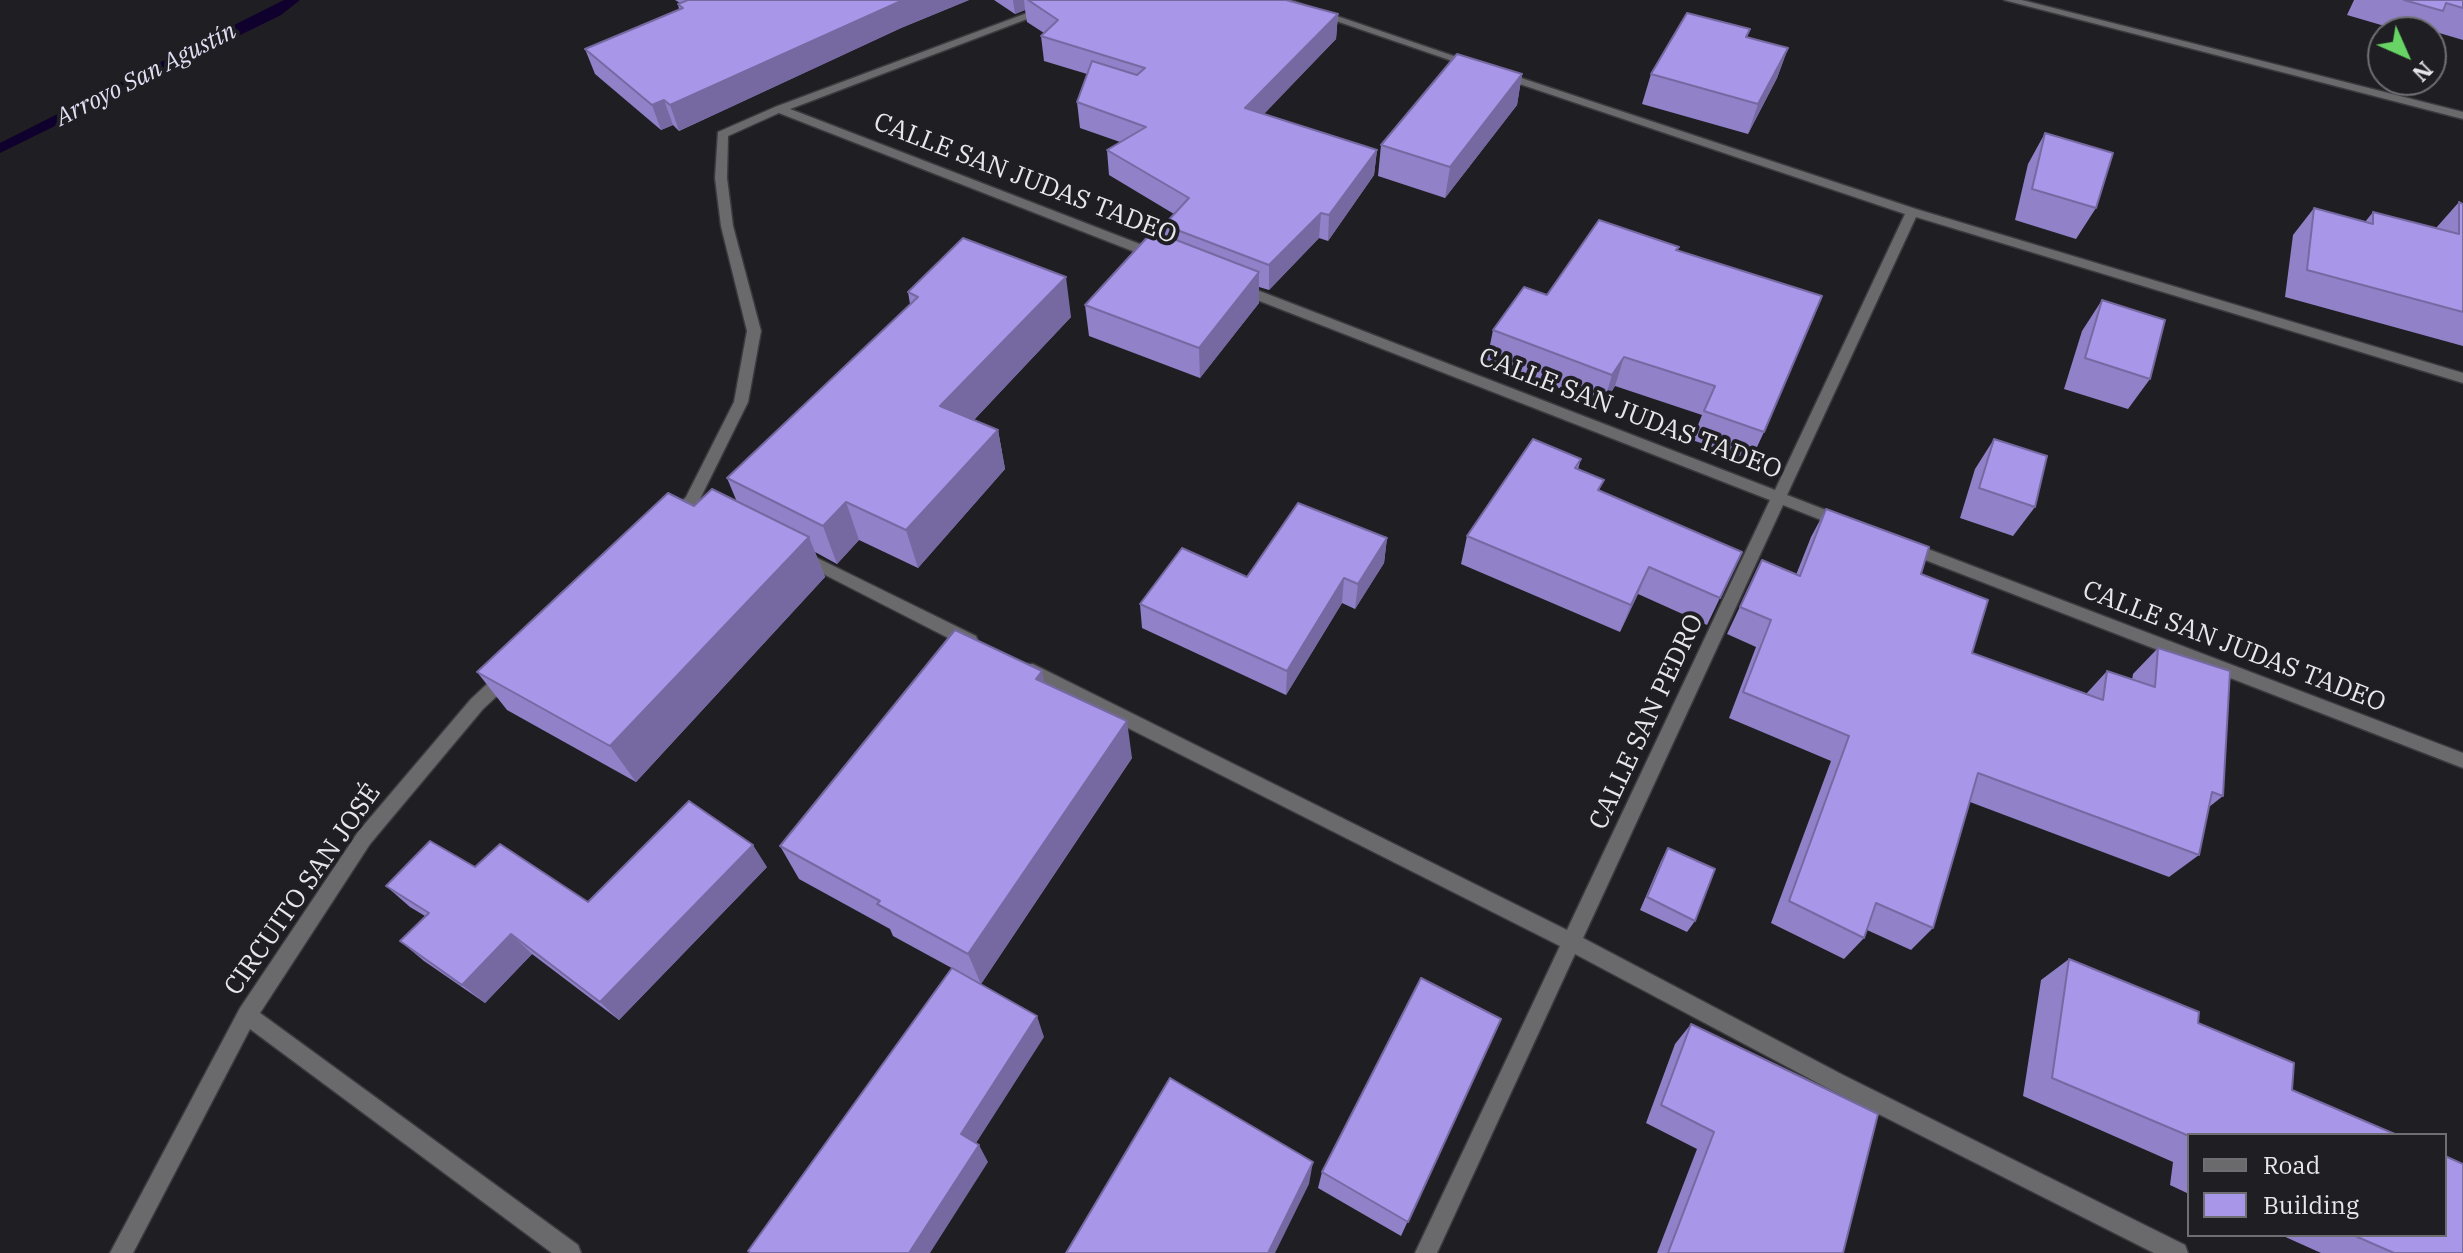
<!DOCTYPE html>
<html>
<head>
<meta charset="utf-8">
<style>
	body { margin:0 }
	#map { position:relative; width:2463px; height:1253px; overflow:hidden; background:#1f1e23; font-family:"IBM Plex Serif",serif }
	canvas { display:block }
	.legend { position:absolute; left:2187px; top:1133px; width:260px; height:104px; box-sizing:border-box; background:#1f1e23; border:2px solid #6f6e73; margin:0; padding:10px 14px; list-style:none; font-size:24px; color:#e7e6ea }
	.legend li { display:flex; align-items:center; gap:16px; height:40px }
	.legend b { width:40px; border:2px solid #6f6e73 }
	.north { position:absolute; left:2367px; top:16px; width:80px; height:80px; box-sizing:border-box; background:#1f1e23; border:2px solid #6f6e73; border-radius:50%; rotate:135deg; font-size:22px; font-weight:700; line-height:32px; text-align:center; color:#e7e6ea }
	.north::after { content:''; display:block; margin:auto; width:28px; height:36px; background:#68d465; clip-path:polygon(50% 0,100% 100%,50% 72%,0 100%) }
</style>
</head>
<body>
<div id="map">
<canvas width="2463" height="1253"></canvas>
<ul class="legend">
<li><b style="height:10px;background:#6a696c"></b>Road</li>
<li><b style="height:22px;background:#a896e8"></b>Building</li>
</ul>
<div class="north">N</div>
</div>
<script>
const g = document.querySelector('canvas').getContext('2d');
g.lineJoin = 'round';
const poly = rows => new Path2D(rows.map(r => 'M' + r).join(''));
function paint(path, color) { g.fillStyle = color; g.fill(path, 'evenodd'); }
function strokePath(path, color, width, dash) { g.strokeStyle = color; g.lineWidth = width; g.lineCap = dash ? 'butt' : 'round'; g.setLineDash(dash || []); g.stroke(path); }
function drawText(font, color, halo, rows, align = 'center') {
  g.font = font + ' "IBM Plex Serif",serif'; g.lineWidth = 8; g.setLineDash([]); g.textBaseline = 'middle'; g.strokeStyle = halo; g.fillStyle = color; for (const [text, x, y, turn = 0] of rows) {
    g.save(); g.translate(x, y); g.rotate((+turn || 0) * Math.PI / 180); g.textAlign = isNaN(turn) ? turn : align; if (halo) g.strokeText(text, 0, 0); g.fillText(text, 0, 0); g.restore();
  }
}
paint(poly([
	[284,0,300,0,281,15,0,153,0,143,284,0]
]), '#0f002d');
const street = poly([
	[1062,0,1077,0,790,109,1163,253,1163,259,1153,259,779,113,728,136,727,178,733,226,761,331,748,402,697,505,680,521,670,521,667,517,686,497,734,402,747,331,721,226,715,178,718,132,775,107,1062,0],
	[1275,0,1290,0,1480,65,1470,67,1275,0],
	[2004,0,2022,0,2463,112,2463,119,2004,0],
	[1503,72,1916,209,2463,373,2463,383,1916,217,1787,495,1849,519,1852,523,1844,529,1783,505,1583,938,1843,1075,2185,1245,2188,1253,2154,1253,1829,1089,1575,954,1437,1253,1415,1253,1560,946,1021,674,1019,669,1021,664,1033,664,1567,930,1770,500,1234,291,1232,288,1234,285,1244,285,1775,490,1905,214,1499,77,1497,75,1503,72],
	[1907,541,2463,753,2463,768,1902,551,1899,547,1902,543,1907,541],
	[801,550,976,636,978,641,976,646,964,646,796,560,793,556,796,552,801,550],
	[507,669,513,671,515,676,513,681,483,709,370,844,260,1013,578,1245,581,1253,552,1253,250,1029,133,1253,110,1253,240,1008,358,832,471,699,501,671,507,669]
]);
strokePath(street, '#3b3a3f', 3);
paint(street, '#6a696c');
paint(poly([
	[675,0,969,0,901,28,679,131,673,125,661,130,595,74,585,49,679,9,678,4,680,3],
	[994,0,1286,0,1338,14,1336,39,1263,114,1377,150,1374,175,1328,241,1319,238,1269,290,1259,287,1259,303,1200,378,1089,336,1085,305,1164,236,1164,225,1174,214,1109,175,1107,150,1120,142,1080,128,1077,102,1087,74,1044,61,1041,36,1044,33,1027,22,1025,10,1015,14],
	[2354,0,2463,0,2463,40,2429,30,2427,32,2405,32,2347,15],
	[1750,29,1747,37,1788,48,1777,78,1748,134,1642,104,1651,74],
	[1522,74,1517,105,1445,198,1378,176,1381,145],
	[2045,133,2096,208,2076,239,2015,220,2028,164],
	[2459,202,2463,204,2463,346,2285,297,2293,235,2314,208,2365,222,2373,212,2436,228],
	[1677,251,1764,432,1751,460,1692,440,1702,415,1615,386,1603,405,1487,360,1493,330,1547,295],
	[908,292,1071,317,974,420,998,430,1005,469,918,568,859,540,837,564,815,552,825,577,636,782,507,710,477,672,694,506,737,502,727,478,910,304],
	[2102,300,2150,379,2128,409,2064,389,2082,331],
	[1994,439,2035,507,2013,536,1960,518,1975,469],
	[1581,459,1578,469,1601,491,1742,552,1707,625,1638,594,1620,632,1461,564,1467,536],
	[1826,509,1921,574,1972,653,2086,694,2107,671,2132,680,2133,674,2158,648,2223,796,2209,807,2199,855,2169,877,1970,802,1933,928,1911,950,1867,930,1864,938,1844,959,1771,923,1831,761,1729,718,1756,647,1727,634,1762,560,1796,575,1811,537],
	[1387,538,1384,563,1355,609,1342,603,1286,695,1142,628,1140,604,1247,577],
	[1045,683,1132,758,981,984,893,936,890,929,799,879,780,846],
	[1668,848,1695,921,1687,932,1640,910,1661,861],
	[475,867,588,902,767,867,619,1020,532,954,485,1003,424,961,400,941,425,916,410,907,386,886],
	[2069,959,2198,1023,2292,1090,2189,1135,2189,1194,2170,1185,2173,1162,2023,1096,2041,980],
	[1501,1019,1401,1236,1318,1188,1322,1172],
	[1691,1024,1843,1253,1657,1253,1697,1149,1646,1123,1675,1044],
	[2281,1235,2445,1235,2463,1253,2321,1253]
]), '#9081c8');
paint(poly([
	[903,0,969,0,901,28,679,131,670,105],
	[1013,0,1024,0,1025,10,1015,14],
	[1338,14,1336,39,1245,134,1245,108],
	[1788,48,1777,78,1748,134,1758,104],
	[1522,74,1517,105,1445,198,1450,167],
	[664,100,673,125,661,130,652,105],
	[1377,150,1374,175,1328,241,1329,215],
	[1321,213,1319,238,1269,290,1269,265],
	[1259,272,1259,303,1200,378,1199,348],
	[1066,277,1071,317,950,445,940,406],
	[1624,357,1615,386,1603,405,1612,375],
	[998,430,1005,469,918,568,906,530],
	[846,502,859,540,837,564,823,526],
	[809,537,825,577,636,782,610,746],
	[1387,538,1384,563,1355,609,1358,584],
	[1649,567,1638,594,1620,632,1631,605],
	[1344,578,1342,603,1286,695,1287,671],
	[1042,671,1050,709,1036,679],
	[1127,721,1132,758,981,984,968,954],
	[753,845,767,867,619,1020,600,1002],
	[511,934,532,954,485,1003,462,985],
	[1037,1016,1044,1037,971,1151,961,1134],
	[979,1145,988,1162,930,1253,909,1253],
	[1313,1162,1309,1184,1275,1253,1268,1253]
]), '#7669a2');
const building = poly([
	[688,0,903,0,670,105,664,100,652,105,585,49,683,8,678,4,688,0],
	[1028,0,1286,0,1338,14,1245,108,1377,150,1329,215,1321,213,1269,265,1164,225,1189,198,1107,150,1146,127,1077,102,1092,61,1137,75,1145,68,1041,36,1058,20,1028,0],
	[2404,0,2463,0,2463,8,2446,3,2443,11,2404,0],
	[1687,13,1750,29,1746,37,1788,48,1758,104,1651,74,1687,13],
	[1457,54,1522,74,1450,167,1381,145,1457,54],
	[2045,133,2113,153,2096,208,2032,189,2045,133],
	[2459,202,2463,204,2463,312,2307,270,2314,208,2373,224,2373,212,2459,234,2459,202],
	[1599,220,1679,247,1676,250,1822,296,1764,432,1704,411,1715,386,1624,357,1612,375,1493,330,1524,287,1547,295,1599,220],
	[1153,231,1259,272,1199,348,1085,305,1153,231],
	[963,238,1066,277,940,406,998,430,906,530,846,502,823,526,727,478,918,297,908,292,963,238],
	[2102,300,2165,320,2150,379,2085,358,2102,300],
	[1533,439,1581,459,1575,468,1604,480,1598,490,1742,552,1720,598,1649,567,1631,605,1467,536,1533,439],
	[1994,439,2047,456,2035,507,1979,488,1994,439],
	[712,489,809,537,610,746,477,672,668,493,694,506,712,489],
	[1298,503,1387,538,1358,584,1344,578,1287,671,1140,604,1182,548,1247,577,1298,503],
	[1826,509,1929,547,1921,574,1988,600,1972,653,2103,700,2107,671,2155,687,2158,648,2230,671,2223,796,2212,792,2199,855,1978,773,1933,928,1876,903,1864,938,1789,901,1849,736,1743,692,1771,620,1740,607,1762,560,1800,576,1826,509],
	[955,630,1042,671,1036,679,1127,721,968,954,877,904,880,901,780,846,955,630],
	[689,801,753,845,600,1002,511,934,462,985,400,941,429,913,386,886,430,841,475,867,500,844,588,902,689,801],
	[1668,848,1715,869,1695,921,1647,897,1668,848],
	[2069,959,2199,1012,2198,1023,2294,1063,2292,1090,2397,1135,2189,1135,2189,1136,2052,1078,2069,959],
	[952,968,1037,1016,961,1134,979,1145,909,1253,751,1253,748,1251,952,968],
	[1421,978,1501,1019,1408,1222,1322,1172,1421,978],
	[1691,1024,1878,1114,1843,1253,1668,1253,1714,1132,1661,1105,1691,1024],
	[1170,1078,1313,1162,1268,1253,1066,1253,1170,1078],
	[2445,1156,2463,1164,2463,1253,2394,1253,2353,1235,2445,1235,2445,1156]
]);
paint(building, '#a896e8');
strokePath(building, '#7669a2', 2);
drawText('italic 24px', '#e2dff4', '#1f1e23', [
	["Arroyo San Agustín",146,75,-27]
]);
drawText('26px', '#e7e6ea', '#1f1e23', [
	["CALLE SAN JUDAS TADEO",1025,179,21],
	["CALLE SAN JUDAS TADEO",1630,414,21],
	["CALLE SAN JUDAS TADEO",2234,647,21],
	["CALLE SAN PEDRO",1647,722,-65],
	["CIRCUITO SAN JOSÉ",303,890,-55]
]);
</script>
</body>
</html>
